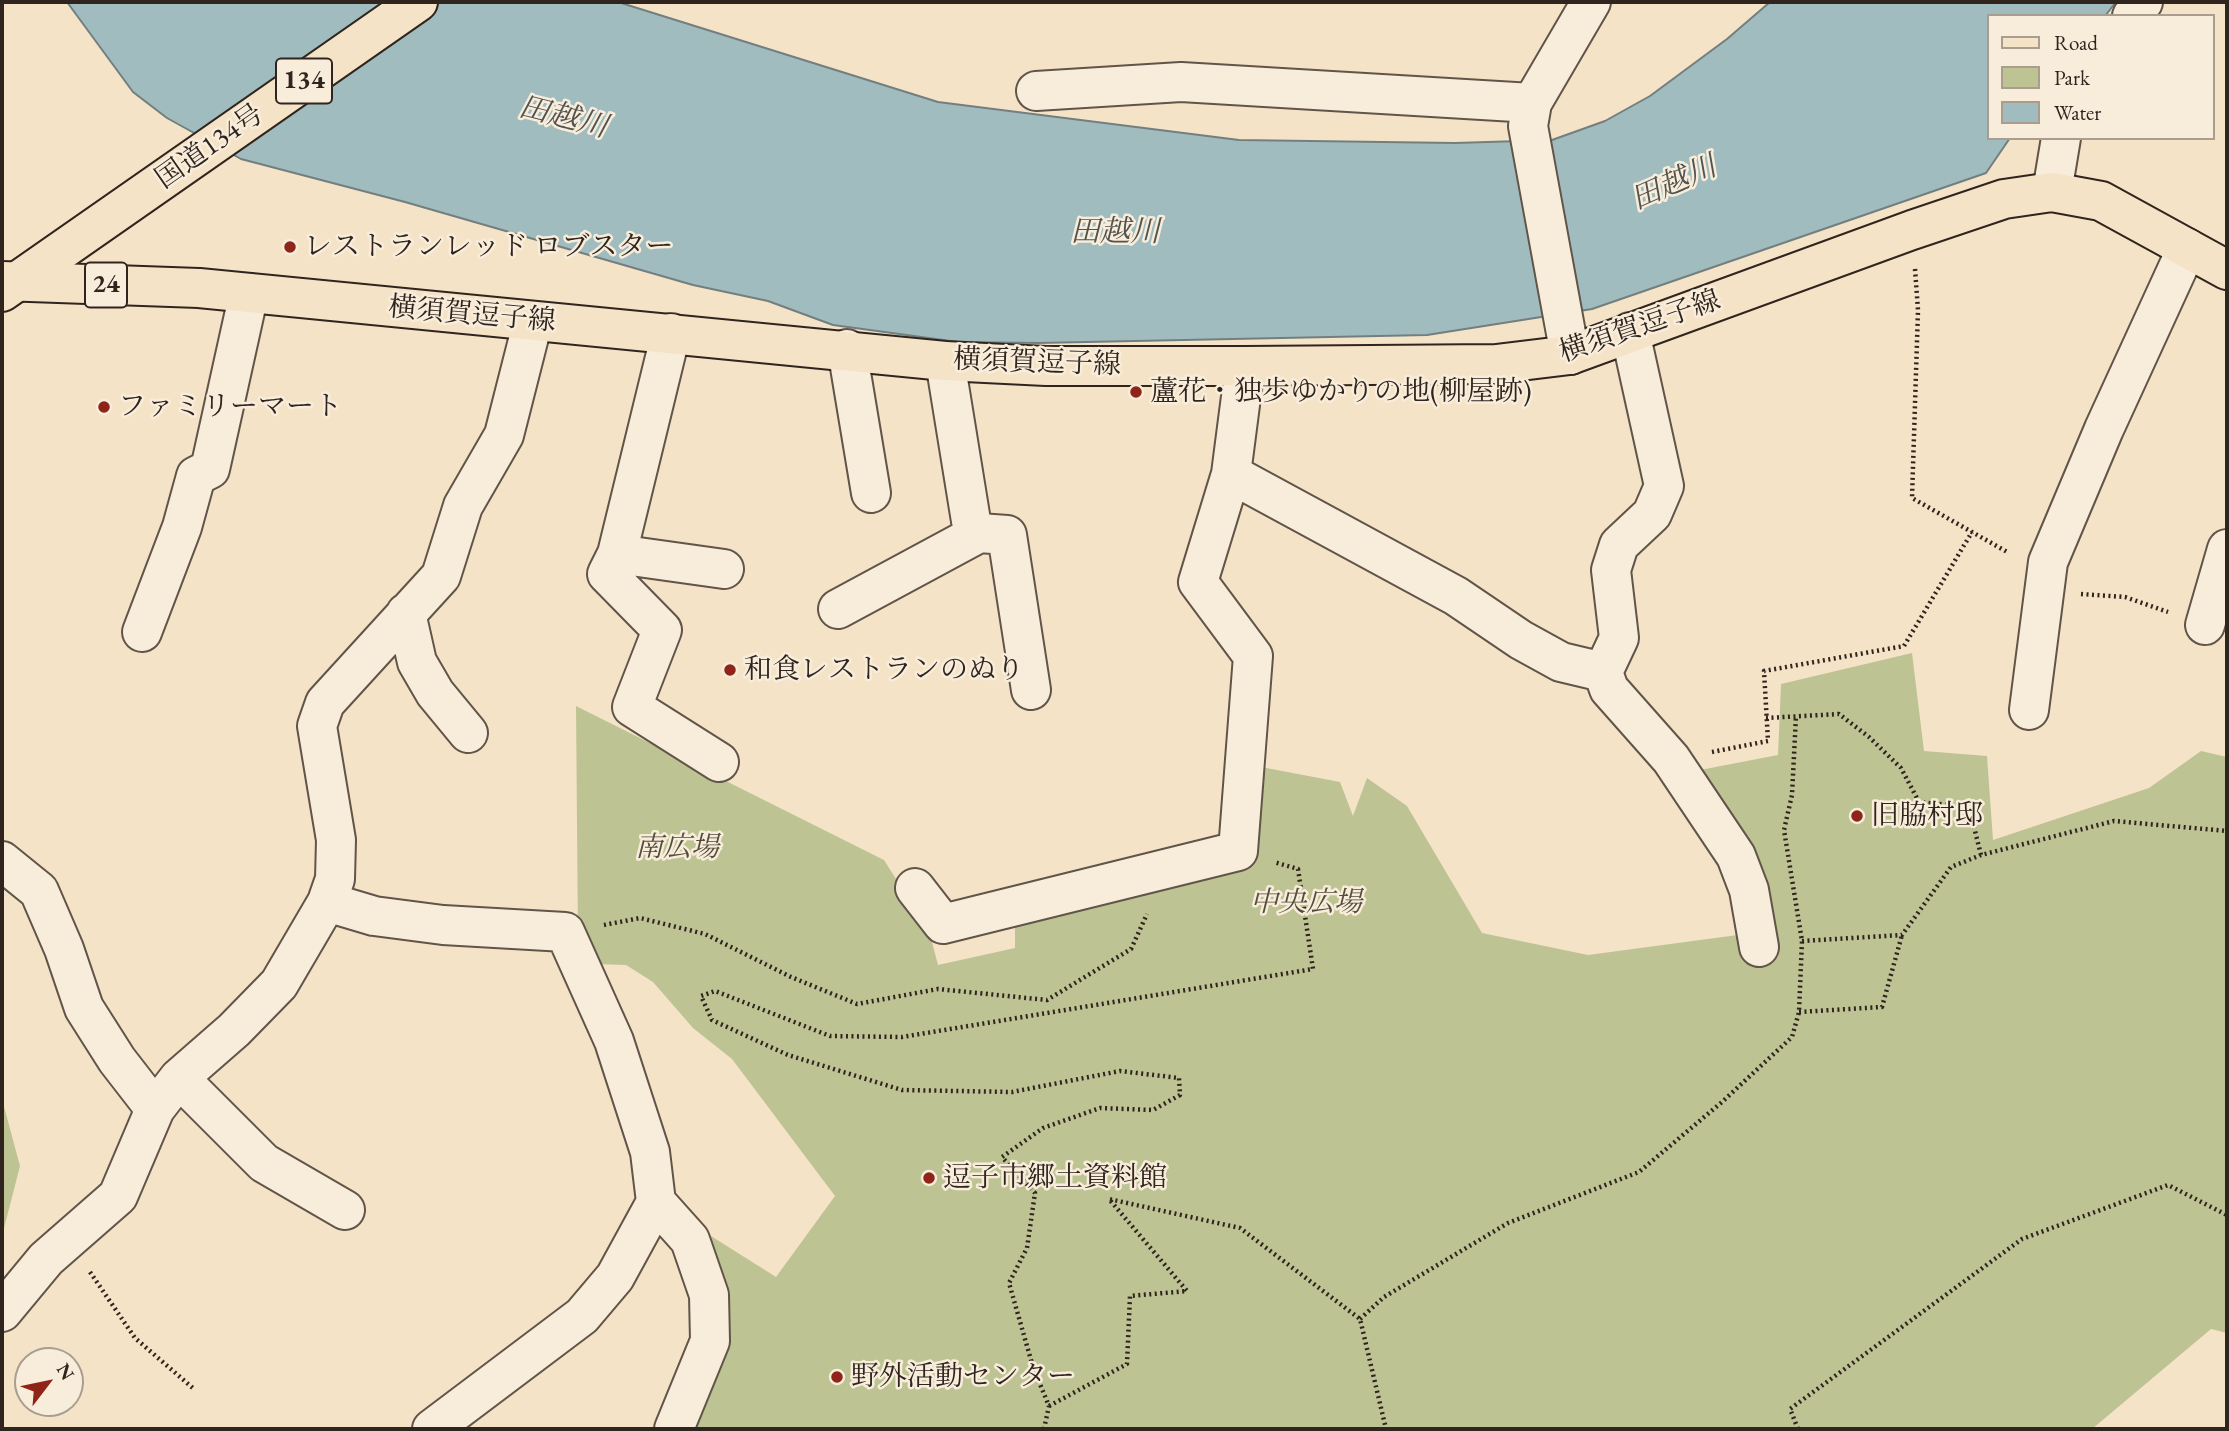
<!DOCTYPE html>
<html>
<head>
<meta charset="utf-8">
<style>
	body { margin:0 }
	#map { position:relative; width:2229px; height:1431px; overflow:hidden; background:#f5e3c7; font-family:"EB Garamond",serif }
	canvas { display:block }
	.frame { position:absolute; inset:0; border:4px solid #30241e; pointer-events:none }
	.legend { position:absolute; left:1987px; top:14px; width:228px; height:126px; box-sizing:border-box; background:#f8eddb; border:2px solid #a89d8f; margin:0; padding:9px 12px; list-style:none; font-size:21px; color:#30241e }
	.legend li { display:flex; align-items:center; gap:14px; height:35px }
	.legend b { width:35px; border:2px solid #a89d8f }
	.north { position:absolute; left:14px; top:1347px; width:70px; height:70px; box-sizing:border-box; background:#f8eddb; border:2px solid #a89d8f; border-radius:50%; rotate:58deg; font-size:19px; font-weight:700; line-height:28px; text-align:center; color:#30241e }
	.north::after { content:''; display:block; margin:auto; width:24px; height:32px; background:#8f2418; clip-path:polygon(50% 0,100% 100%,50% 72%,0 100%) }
</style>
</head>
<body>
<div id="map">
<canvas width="2229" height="1431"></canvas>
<div class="frame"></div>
<ul class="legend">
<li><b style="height:9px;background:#f5e3c7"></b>Road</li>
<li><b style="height:19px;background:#bec394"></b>Park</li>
<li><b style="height:19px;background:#a0bcbf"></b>Water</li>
</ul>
<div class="north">N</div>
</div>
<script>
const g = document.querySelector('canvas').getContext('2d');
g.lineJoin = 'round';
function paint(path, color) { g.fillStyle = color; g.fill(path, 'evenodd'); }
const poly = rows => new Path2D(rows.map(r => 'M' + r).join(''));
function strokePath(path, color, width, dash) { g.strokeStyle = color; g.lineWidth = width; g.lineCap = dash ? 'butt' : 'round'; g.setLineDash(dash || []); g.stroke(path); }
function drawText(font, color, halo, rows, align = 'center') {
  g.font = font + ' "EB Garamond","Noto Serif JP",serif'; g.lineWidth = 5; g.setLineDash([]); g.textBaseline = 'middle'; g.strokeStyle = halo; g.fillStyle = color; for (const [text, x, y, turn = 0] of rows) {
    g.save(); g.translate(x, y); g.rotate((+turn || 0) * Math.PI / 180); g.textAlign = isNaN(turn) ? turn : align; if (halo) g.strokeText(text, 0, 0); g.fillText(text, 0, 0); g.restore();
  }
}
paint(poly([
	[1912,653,1924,751,1987,756,1993,840,2149,788,2201,751,2227,757,2227,1333,2211,1329,2092,1429,699,1429,696,1424,730,1338,711,1236,776,1277,835,1196,732,1059,693,1028,653,982,626,965,594,964,578,939,576,706,884,860,929,931,938,965,1015,948,1015,919,1248,867,1261,767,1340,782,1353,816,1367,778,1407,806,1482,933,1588,955,1760,932,1700,770,1778,755,1781,684],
	[2,1099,20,1166,2,1236]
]), '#bec394');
const water = poly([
	[67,2,618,2,938,102,1239,140,1455,143,1552,140,1605,121,1650,96,1727,39,1770,2,2116,2,2105,16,1989,16,1989,138,2010,138,1986,173,1592,309,1427,335,1038,343,958,342,833,325,768,301,693,285,405,202,241,159,167,118,133,92,67,2]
]);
paint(water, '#a0bcbf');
strokePath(water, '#737f7f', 2);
const minor = poly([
	[2132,16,2143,2],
	[1036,91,1181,82,1532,103],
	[2052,192,2061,138],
	[1630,332,1664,486,1652,514,1619,545,1611,570,1619,638,1603,672,1609,689,1671,759,1736,856,1749,890,1759,947],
	[671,333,617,554,724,569],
	[847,349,871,493],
	[1570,355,1528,126,1532,103,1591,2],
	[945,361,971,521,979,533,1007,535,1031,690],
	[1245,366,1231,474,1456,596,1521,640,1561,662,1603,672],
	[617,554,607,574,662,630,632,707,719,762],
	[838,609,979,533],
	[406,613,417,662,435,693,468,733],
	[2205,625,2227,549],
	[142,632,182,527,196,476,210,469,249,293],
	[2029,710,2048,562,2104,429,2187,248],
	[2,861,39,891,64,949,84,1008,117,1060,155,1109],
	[915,888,943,924,1238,851,1253,656,1198,582,1231,474],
	[327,902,374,916,443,925,565,932,614,1041,650,1152,656,1202,615,1277,582,1316,432,1429],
	[179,1078,264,1163,345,1210],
	[656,1202,690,1240,709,1295,710,1341,674,1429],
	[2,1312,46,1259,118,1196,155,1109,179,1078,234,1030,279,984,327,902,335,879,336,840,317,726,325,703,441,576,463,506,504,435,533,321]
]);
const major = poly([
	[2,281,199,288,945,361,1046,366,1245,366,1496,364,1570,355,1912,230,2004,199,2052,192,2101,201,2227,270]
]);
const highway = poly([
	[2,292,418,2]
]);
strokePath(minor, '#615448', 42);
strokePath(major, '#30241e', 42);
strokePath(highway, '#30241e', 42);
strokePath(poly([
	[1915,269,1918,310,1912,498,2009,553],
	[2081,594,2125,597,2168,612],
	[1766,718,1839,714,1869,737,1901,768,1919,802,1969,807,1981,855],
	[1712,752,1768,741,1764,671,1904,646,1972,532],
	[604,925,640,918,705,934,791,977,857,1004,938,989,1047,1000,1131,949,1147,914],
	[1802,941,1902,935,1951,867,1981,855,2114,821,2227,831],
	[1799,1012,1882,1007,1902,935],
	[90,1272,135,1338,194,1389],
	[1360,1319,1384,1297,1508,1223,1639,1172,1722,1102,1792,1037,1799,1012,1802,941,1784,830,1792,795,1796,716],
	[1049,1406,1127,1364,1130,1296,1187,1291,1109,1199,1240,1228,1360,1319,1386,1429],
	[1044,1429,1049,1406,1033,1367,1009,1283,1027,1248,1035,1193,1002,1157,1043,1128,1100,1108,1153,1110,1180,1095,1179,1078,1120,1071,1012,1092,902,1090,788,1055,712,1020,701,996,715,991,830,1036,902,1037,1313,969,1298,869,1274,862],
	[1798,1429,1790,1409,2022,1239,2168,1185,2227,1215]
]), '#30241e', 4.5, [2, 3.5]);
strokePath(minor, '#f8eddb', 38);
strokePath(major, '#f5e3c7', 38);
strokePath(highway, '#f5e3c7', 38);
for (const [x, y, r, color] of [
	[290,247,7,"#8f2418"],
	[1136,392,7,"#8f2418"],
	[104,407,7,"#8f2418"],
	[730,670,7,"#8f2418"],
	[1857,816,7,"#8f2418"],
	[929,1178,7,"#8f2418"],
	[837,1377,7,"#8f2418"]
]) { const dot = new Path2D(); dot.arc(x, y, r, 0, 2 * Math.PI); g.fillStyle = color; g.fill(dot); strokePath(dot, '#f8eddb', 2.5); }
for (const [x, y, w] of [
	[304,81,56],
	[106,285,42]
]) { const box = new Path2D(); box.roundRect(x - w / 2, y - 22.5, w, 45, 5); g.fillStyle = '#f8eddb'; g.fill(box); strokePath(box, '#30241e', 2); }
drawText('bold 26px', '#30241e', null, [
	["134",304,81],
	["24",106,285]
]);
drawText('28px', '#30241e', '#f8eddb', [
	["国道134号",210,147,-35],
	["横須賀逗子線",472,315,5],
	["横須賀逗子線",1640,327,-19],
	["横須賀逗子線",1037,363,2]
]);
drawText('28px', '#30241e', '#f8eddb', [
	["レストランレッド ロブスター",304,247],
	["蘆花・独歩ゆかりの地(柳屋跡)",1150,392],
	["ファミリーマート",118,407],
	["和食レストランのぬり",744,670],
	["旧脇村邸",1871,816],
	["逗子市郷土資料館",943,1178],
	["野外活動センター",851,1377]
], 'left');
drawText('italic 28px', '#544c3c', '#f8eddb', [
	["南広場",677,848],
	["中央広場",1306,903]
]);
drawText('italic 30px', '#52524e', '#f8eddb', [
	["田越川",563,118,14],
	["田越川",1674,184,-24],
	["田越川",1115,233]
]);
</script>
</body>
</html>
